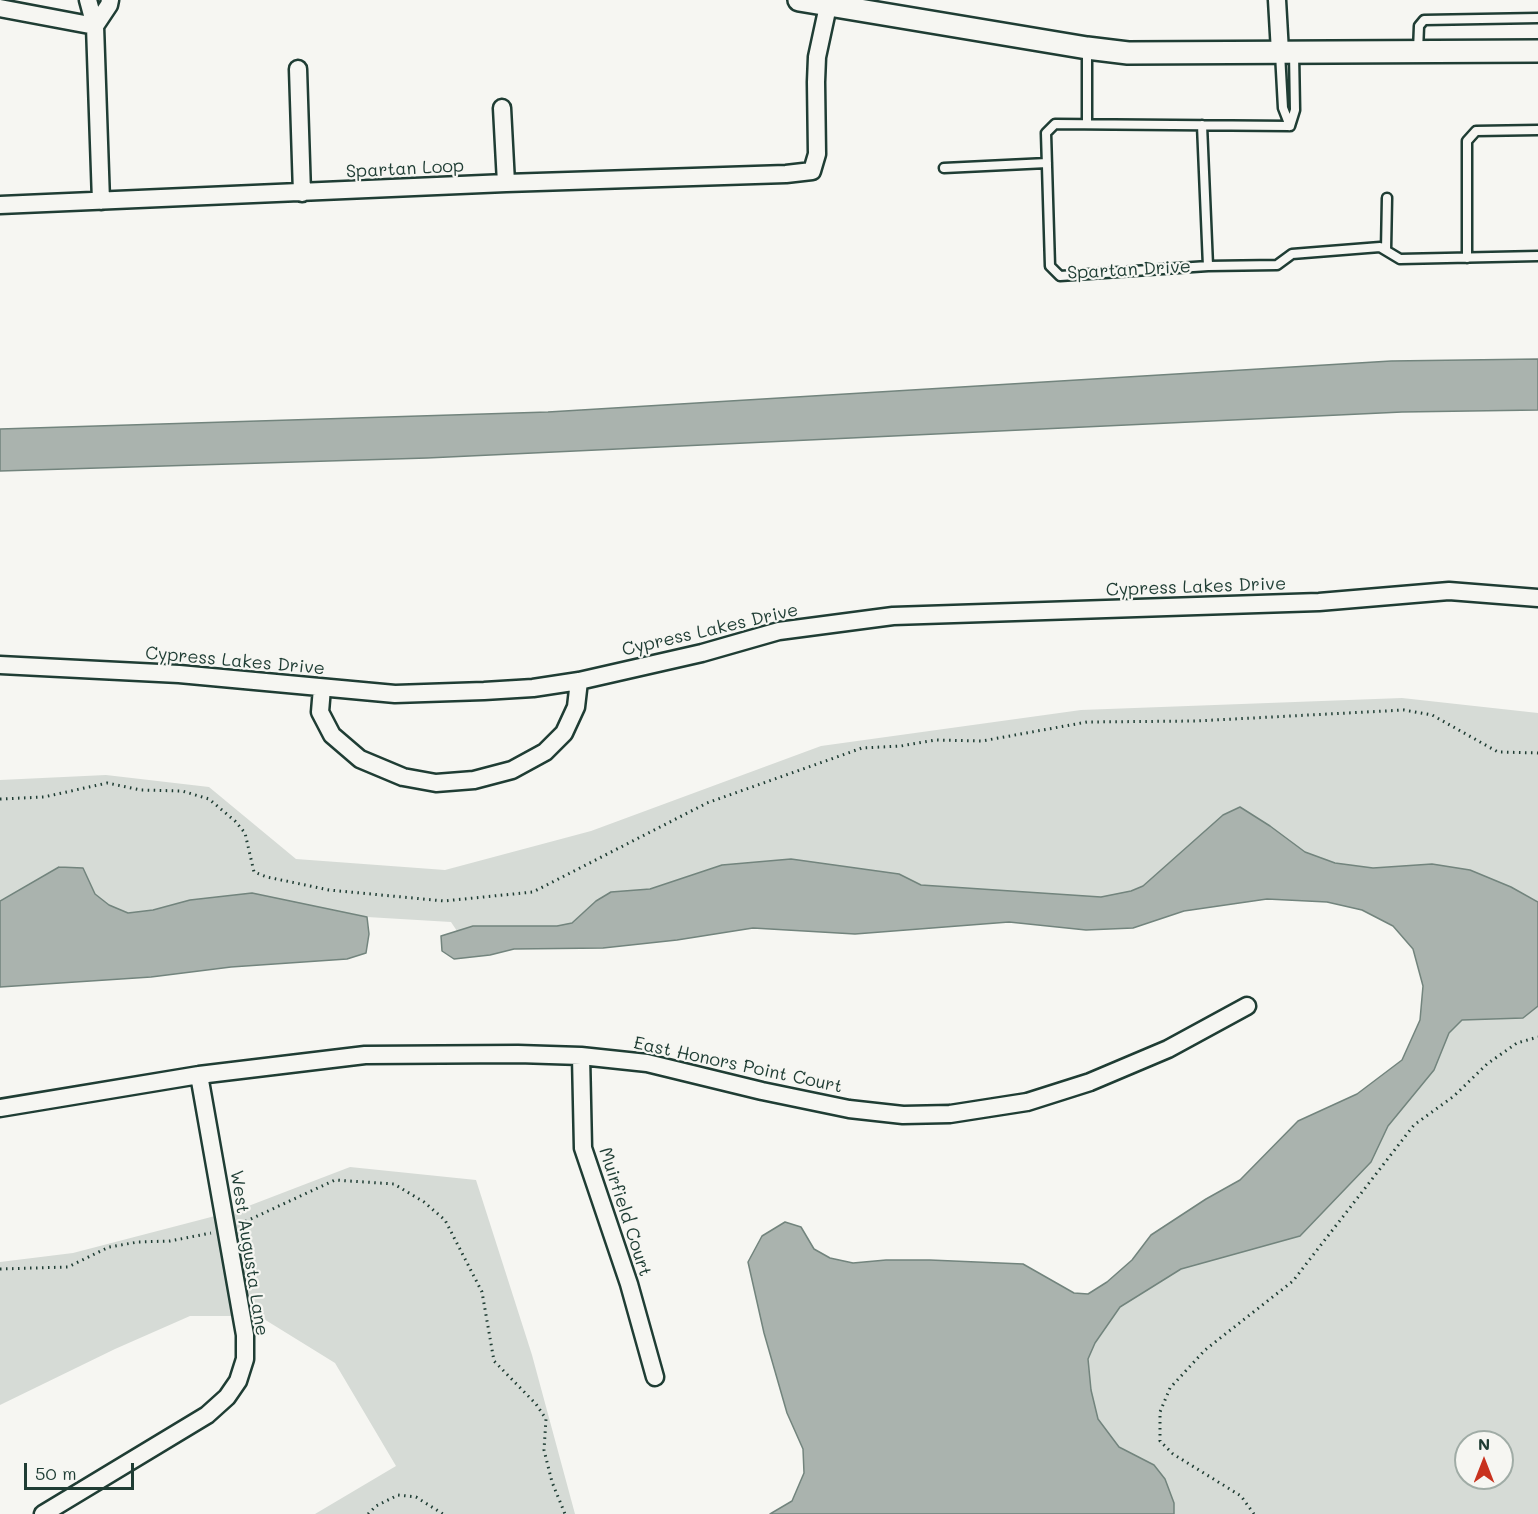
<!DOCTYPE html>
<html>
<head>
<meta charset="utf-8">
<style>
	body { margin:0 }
	#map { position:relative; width:1538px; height:1514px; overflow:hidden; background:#f6f6f2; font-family:Mali,sans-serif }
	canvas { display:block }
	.north { position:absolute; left:1454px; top:1430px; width:60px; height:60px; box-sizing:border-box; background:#f6f6f2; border:2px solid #a0aca6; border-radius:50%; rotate:0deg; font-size:16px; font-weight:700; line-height:24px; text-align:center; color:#1f3d34 }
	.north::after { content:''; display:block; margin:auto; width:21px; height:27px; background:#c8321e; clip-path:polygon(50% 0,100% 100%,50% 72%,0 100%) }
	.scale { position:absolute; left:24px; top:1463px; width:110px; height:27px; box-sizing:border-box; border:3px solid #1f3d34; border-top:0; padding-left:8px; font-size:18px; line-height:21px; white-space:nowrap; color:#1f3d34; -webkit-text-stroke:4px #f6f6f2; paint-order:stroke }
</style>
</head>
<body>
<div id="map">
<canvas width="1538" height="1514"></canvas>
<div class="north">N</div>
<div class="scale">50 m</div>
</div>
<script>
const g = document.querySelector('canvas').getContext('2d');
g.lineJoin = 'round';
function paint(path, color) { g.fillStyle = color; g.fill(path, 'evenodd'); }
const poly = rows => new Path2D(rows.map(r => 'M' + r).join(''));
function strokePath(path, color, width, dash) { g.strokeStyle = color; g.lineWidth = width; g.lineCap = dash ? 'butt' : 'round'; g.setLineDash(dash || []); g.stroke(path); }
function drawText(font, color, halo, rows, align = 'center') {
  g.font = font + ' Mali,sans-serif'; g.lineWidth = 4.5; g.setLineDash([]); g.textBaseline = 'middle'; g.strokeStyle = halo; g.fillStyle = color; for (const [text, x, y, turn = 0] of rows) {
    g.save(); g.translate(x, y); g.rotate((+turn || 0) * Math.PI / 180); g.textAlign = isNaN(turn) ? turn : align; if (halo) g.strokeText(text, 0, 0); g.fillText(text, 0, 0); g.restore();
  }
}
paint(poly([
	[1402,698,1538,713,1538,902,1511,887,1470,870,1432,864,1373,868,1335,863,1305,852,1270,826,1240,808,1223,815,1143,886,1131,891,1101,897,921,885,899,874,722,865,650,889,611,892,596,901,572,923,557,926,473,926,457,931,451,922,367,917,324,910,153,910,128,913,109,905,59,867,0,901,0,780,106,775,209,787,296,859,445,870,591,831,821,746,1081,710],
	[1538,1006,1538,1514,1174,1514,1174,1503,1165,1479,1154,1465,1119,1447,1098,1419,1091,1390,1088,1359,1095,1343,1120,1307,1181,1269,1300,1236,1371,1162,1388,1126,1434,1070,1449,1033,1462,1020,1523,1018],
	[1466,1442,1502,1442,1502,1478,1466,1478],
	[350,1167,476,1180,532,1355,575,1514,315,1514,396,1466,335,1363,259,1316,190,1316,115,1349,0,1405,0,1262,73,1253,238,1210]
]), '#d6dbd6');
const water = poly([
	[1538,359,1538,410,1402,412,427,458,0,471,0,429,548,412,1391,361,1538,359],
	[1240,807,1270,826,1305,852,1335,863,1373,868,1432,864,1470,870,1511,887,1538,902,1538,1006,1523,1018,1462,1020,1449,1033,1434,1070,1388,1126,1371,1162,1300,1236,1181,1269,1120,1307,1095,1343,1088,1359,1091,1390,1098,1419,1119,1447,1154,1465,1165,1479,1174,1503,1174,1514,770,1514,792,1501,804,1473,803,1449,787,1413,764,1333,748,1262,762,1236,785,1222,801,1227,814,1249,830,1258,853,1263,886,1260,930,1260,1023,1264,1074,1293,1088,1294,1107,1282,1132,1260,1151,1235,1206,1199,1240,1180,1298,1121,1357,1094,1402,1060,1420,1020,1423,986,1413,949,1393,926,1362,910,1327,902,1267,899,1184,911,1133,928,1086,930,1009,922,855,934,753,928,677,940,603,948,514,949,490,955,454,959,442,951,441,936,473,926,557,926,572,923,596,901,611,892,650,889,722,865,791,859,899,874,921,885,1101,897,1131,891,1143,886,1223,815,1240,807],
	[59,867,83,868,95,894,109,905,128,913,153,910,190,900,252,893,367,917,369,934,366,953,347,959,231,967,151,977,0,987,0,901,59,867]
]);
paint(water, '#aab3ae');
strokePath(water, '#72847d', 1.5);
const service = poly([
	[1087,49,1087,124],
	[1418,51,1419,26,1424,20,1538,18],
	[1280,53,1283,108,1290,126],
	[1202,125,1208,266],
	[1290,126,1055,124,1046,133,1050,266,1060,276,1208,266,1277,265,1292,254,1380,247,1400,259,1538,256],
	[1290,126,1295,110,1294,53],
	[944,168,1047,163],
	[1386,250,1387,198],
	[1467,258,1467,141,1476,131,1538,130]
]);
const minor = poly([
	[88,0,95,26,101,201],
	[1277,0,1280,52],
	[0,8,95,26],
	[95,26,109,5,110,0],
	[298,69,302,193],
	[502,108,506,183],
	[0,205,506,183,786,174,812,171,817,154,816,82,817,57,828,6],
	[0,665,179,674,395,694,484,691,533,688,579,681,702,653,779,631,893,616,1319,602,1449,591,1538,598],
	[322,688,320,712,332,735,360,759,403,777,436,783,474,780,512,770,545,752,564,733,576,707,579,681],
	[581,1056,583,1148,629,1284,655,1377],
	[0,1108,199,1075,365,1055,518,1054,581,1056,647,1063,762,1091,849,1109,903,1115,950,1114,1027,1102,1090,1082,1168,1049,1247,1006],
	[43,1514,207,1415,227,1397,238,1381,245,1359,245,1335,199,1075]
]);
const tertiary = poly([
	[799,0,1087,48,1128,53,1538,51]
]);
strokePath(service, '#1f3d34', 13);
strokePath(minor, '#1f3d34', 21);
strokePath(tertiary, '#1f3d34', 26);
strokePath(poly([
	[0,799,44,797,107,783,141,790,182,791,209,799,235,821,245,833,254,872,267,877,329,890,444,901,533,892,707,803,862,748,901,746,935,740,982,741,1087,722,1196,721,1404,710,1432,715,1498,752,1538,753],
	[240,1224,335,1180,394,1184,424,1202,445,1220,482,1292,494,1361,536,1404,546,1419,544,1450,552,1482,565,1514],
	[0,1269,68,1267,109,1247,138,1242,170,1241,211,1233],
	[368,1514,376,1506,398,1495,416,1497,443,1514],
	[1254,1514,1241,1496,1173,1454,1160,1441,1160,1412,1170,1388,1205,1350,1293,1281,1414,1125,1454,1096,1487,1064,1517,1043,1538,1037]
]), '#1f3d34', 3, [1.5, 4.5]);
strokePath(service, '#f6f6f2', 8);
strokePath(minor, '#f6f6f2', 16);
strokePath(tertiary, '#f6f6f2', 21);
drawText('18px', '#1f3d34', '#f6f6f2', [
	["Spartan Loop",405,169,-3],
	["Spartan Drive",1129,270,-3],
	["Cypress Lakes Drive",1196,587,-2],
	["Cypress Lakes Drive",710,630,-13],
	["Cypress Lakes Drive",235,661,5],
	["East Honors Point Court",738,1065,12],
	["Muirfield Court",625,1212,72],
	["West Augusta Lane",249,1253,81]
]);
</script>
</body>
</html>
